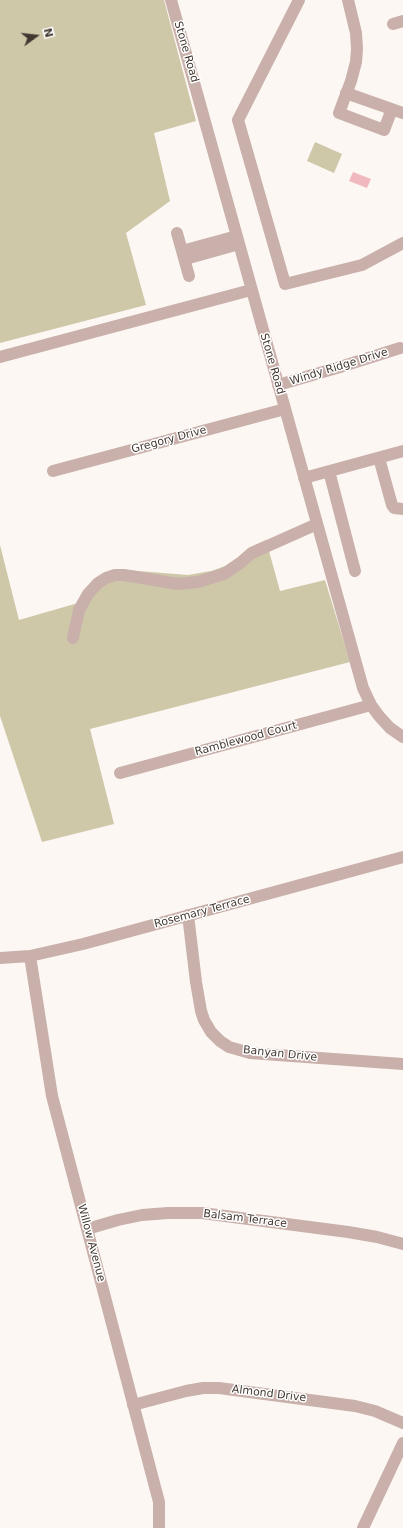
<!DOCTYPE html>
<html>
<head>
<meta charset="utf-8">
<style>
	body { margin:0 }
	#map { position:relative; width:403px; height:1528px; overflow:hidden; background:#fdf7f3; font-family:"DejaVu Sans",sans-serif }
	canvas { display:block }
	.north { position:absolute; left:16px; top:16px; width:40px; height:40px; -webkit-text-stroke:3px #fff; paint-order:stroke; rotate:75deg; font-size:11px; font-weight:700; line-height:16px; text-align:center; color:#433831 }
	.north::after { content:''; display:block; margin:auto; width:14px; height:18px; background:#433831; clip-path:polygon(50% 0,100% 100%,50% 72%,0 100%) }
</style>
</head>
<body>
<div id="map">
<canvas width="403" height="1528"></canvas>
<div class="north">N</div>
</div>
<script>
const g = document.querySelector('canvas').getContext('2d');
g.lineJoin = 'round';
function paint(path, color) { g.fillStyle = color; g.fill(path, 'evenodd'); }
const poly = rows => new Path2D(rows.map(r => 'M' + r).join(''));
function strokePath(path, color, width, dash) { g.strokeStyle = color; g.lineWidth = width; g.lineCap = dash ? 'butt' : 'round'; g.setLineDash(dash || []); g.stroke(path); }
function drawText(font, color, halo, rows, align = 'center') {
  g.font = font + ' "DejaVu Sans",sans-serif'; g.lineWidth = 3; g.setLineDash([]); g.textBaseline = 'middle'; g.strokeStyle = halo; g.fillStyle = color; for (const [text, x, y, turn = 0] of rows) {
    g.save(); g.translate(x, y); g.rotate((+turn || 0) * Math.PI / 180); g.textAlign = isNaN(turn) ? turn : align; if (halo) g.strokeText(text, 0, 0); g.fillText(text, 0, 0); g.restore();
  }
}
paint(poly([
	[0,0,164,0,196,121,154,133,170,201,126,233,146,305,0,343],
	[315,142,342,154,334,173,307,161],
	[266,540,280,591,325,580,350,662,90,729,114,824,42,842,0,716,0,545,19,620,78,603,126,570,188,575,211,571,231,564,248,548]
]), '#cec7a8');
paint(poly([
	[353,172,371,179,367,188,349,181]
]), '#f0b8bf');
strokePath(poly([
	[171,0,363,688,371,705,379,716,390,728,403,737],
	[299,0,238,120,285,284,362,265,403,243],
	[348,0,356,33,357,49,356,62,351,81,339,113,384,130,392,109],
	[393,24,403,21],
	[346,93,403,113],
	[177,233,189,276],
	[182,251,237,236],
	[189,258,239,244],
	[0,357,251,290],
	[278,385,340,367,400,348],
	[379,458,392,505,394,508,403,509],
	[53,471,285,409],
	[329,471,355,571],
	[304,478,403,451],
	[73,638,79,610,88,594,98,583,106,578,115,575,124,575,178,584,198,582,224,574,240,563,252,553,317,524],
	[120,773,371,705],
	[188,915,196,982,201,1011,204,1020,211,1032,220,1041,229,1047,250,1053,403,1064],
	[30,956,52,1096,159,1502,159,1528],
	[0,958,30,956,83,944,403,857],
	[87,1229,118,1220,142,1215,168,1213,202,1213,348,1232,377,1237,403,1244],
	[133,1405,186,1391,203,1388,219,1388,355,1406,375,1411,403,1423],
	[363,1528,403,1443]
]), '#c9b0ab', 12);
drawText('11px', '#433831', '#fff', [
	["Stone Road",186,52,74],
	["Stone Road",272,364,74],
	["Windy Ridge Drive",339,367,-17],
	["Gregory Drive",169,440,-15],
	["Ramblewood Court",246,739,-15],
	["Rosemary Terrace",202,912,-15],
	["Banyan Drive",280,1054,6],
	["Balsam Terrace",245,1219,7],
	["Willow Avenue",91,1243,75],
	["Almond Drive",269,1394,7]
]);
</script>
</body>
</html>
